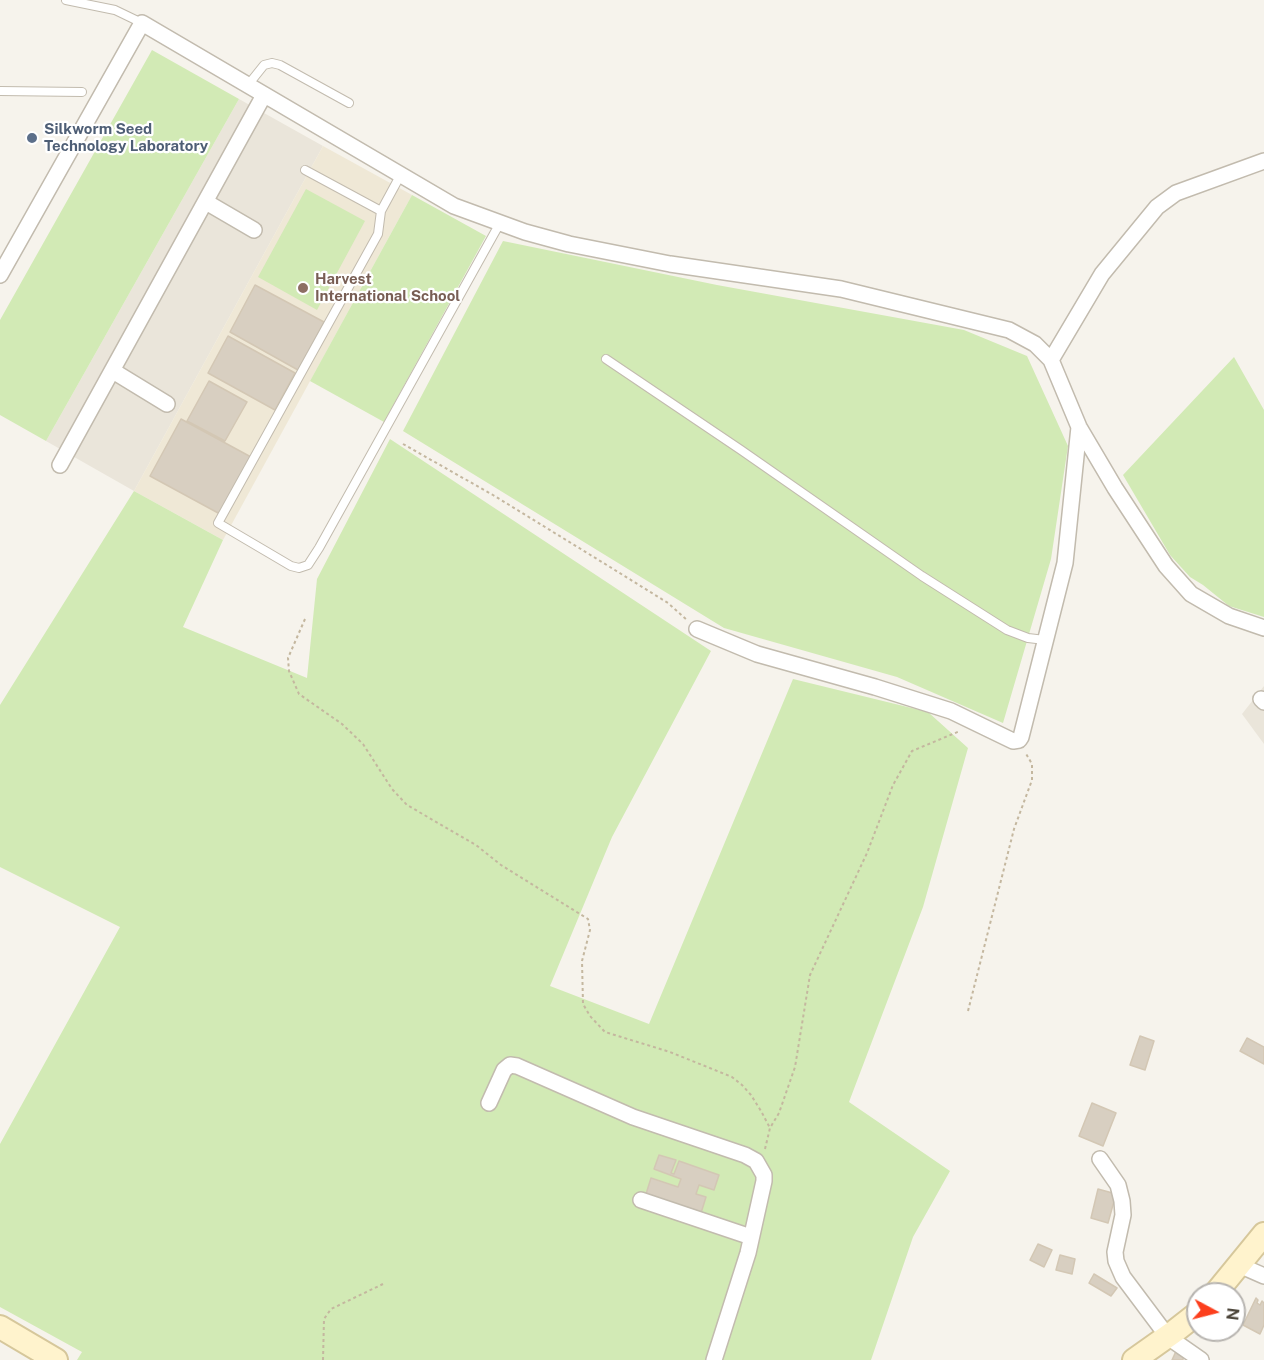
<!DOCTYPE html>
<html>
<head>
<meta charset="utf-8">
<style>
	body { margin:0 }
	#map { position:relative; width:1264px; height:1360px; overflow:hidden; background:#f6f3ec; font-family:"Public Sans",sans-serif }
	canvas { display:block }
	.north { position:absolute; left:1186px; top:1282px; width:60px; height:60px; box-sizing:border-box; background:#fff; border:2px solid #b7b4b0; border-radius:50%; rotate:97deg; font-size:16px; font-weight:700; line-height:24px; text-align:center; color:#4b4439 }
	.north::after { content:''; display:block; margin:auto; width:21px; height:27px; background:#fc3f1d; clip-path:polygon(50% 0,100% 100%,50% 72%,0 100%) }
</style>
</head>
<body>
<div id="map">
<canvas width="1264" height="1360"></canvas>
<div class="north">N</div>
</div>
<script>
const g = document.querySelector('canvas').getContext('2d');
g.lineJoin = 'round';
function paint(path, color) { g.fillStyle = color; g.fill(path, 'evenodd'); }
const poly = rows => new Path2D(rows.map(r => 'M' + r).join(''));
function strokePath(path, color, width, dash) { g.strokeStyle = color; g.lineWidth = width; g.lineCap = dash ? 'butt' : 'round'; g.setLineDash(dash || []); g.stroke(path); }
function drawText(font, color, halo, rows, align = 'center') {
  g.font = font + ' "Public Sans",sans-serif'; g.lineWidth = 4.5; g.setLineDash([]); g.textBaseline = 'middle'; g.strokeStyle = halo; g.fillStyle = color; for (const [text, x, y, turn = 0] of rows) {
    g.save(); g.translate(x, y); g.rotate((+turn || 0) * Math.PI / 180); g.textAlign = isNaN(turn) ? turn : align; if (halo) g.strokeText(text, 0, 0); g.fillText(text, 0, 0); g.restore();
  }
}
paint(poly([
	[239,99,323,146,134,491,46,441],
	[1264,686,1264,744,1242,714]
]), '#eae5da');
paint(poly([
	[323,146,412,195,223,540,134,491]
]), '#efe8d6');
paint(poly([
	[152,50,239,99,46,441,0,415,0,320],
	[306,189,365,221,317,310,258,277],
	[412,195,486,236,384,422,310,381],
	[503,241,717,285,964,330,1027,356,1068,446,1051,559,1003,723,897,677,724,628,403,431],
	[1234,357,1264,410,1264,617,1229,606,1203,585,1190,577,1170,555,1123,475],
	[390,439,711,651,612,837,550,986,649,1024,793,679,928,712,968,748,923,907,849,1102,950,1171,913,1237,871,1360,77,1360,82,1352,0,1307,0,1144,120,927,0,867,0,705,134,491,223,540,183,627,307,678,317,579]
]), '#d2eab5');
const building = poly([
	[255,285,324,322,298,370,230,332,255,285],
	[228,336,295,373,275,410,208,373,228,336],
	[209,381,247,402,225,441,187,421,209,381],
	[181,419,251,457,220,514,150,476,181,419],
	[1140,1036,1154,1041,1145,1070,1130,1065,1140,1036],
	[1247,1038,1264,1047,1264,1064,1240,1051,1247,1038],
	[1092,1103,1116,1113,1103,1146,1079,1136,1092,1103],
	[659,1155,676,1160,671,1173,674,1174,679,1161,719,1175,714,1190,699,1185,696,1194,706,1197,701,1213,646,1194,651,1178,678,1187,681,1179,654,1169,659,1155],
	[1098,1189,1116,1194,1108,1223,1091,1218,1098,1189],
	[1038,1244,1052,1250,1044,1267,1030,1260,1038,1244],
	[1060,1255,1075,1259,1072,1274,1056,1270,1060,1255],
	[1094,1274,1117,1288,1111,1296,1089,1283,1094,1274],
	[1256,1298,1258,1300,1257,1303,1260,1305,1262,1301,1264,1303,1264,1325,1260,1334,1243,1325,1256,1298],
	[1177,1349,1180,1351,1178,1354,1183,1357,1183,1360,1172,1360,1177,1349]
]);
paint(building, '#d8cfc1');
strokePath(building, '#d3c7b4', 1.5);
const lane = poly([
	[66,0,115,10,142,23],
	[248,85,264,65,272,63,280,65,349,103],
	[0,91,82,92],
	[305,170,381,211],
	[400,176,381,211,378,234,218,523,291,566,299,568,308,565,319,548,500,223],
	[606,359,741,450,922,576,1007,630,1028,638,1045,640]
]);
const street = poly([
	[206,202,254,230],
	[0,275,142,23,454,206,525,232,569,244,670,264,841,289,1009,330,1035,344,1051,360,1079,427,1115,488,1166,566,1191,594,1229,616,1264,628],
	[1051,360,1102,274,1157,207,1176,193,1264,161],
	[113,371,167,404],
	[60,465,264,95],
	[697,629,757,654,875,687,951,711,1013,741,1019,740,1021,737,1065,563,1079,427],
	[1261,699,1264,702],
	[489,1103,504,1070,510,1065,517,1066,633,1117,745,1155,756,1161,764,1175,764,1181,748,1253,714,1360],
	[1100,1159,1118,1185,1122,1201,1123,1215,1115,1252,1116,1261,1123,1277,1168,1337,1201,1360],
	[641,1200,751,1237],
	[1239,1265,1264,1276]
]);
const secondary = poly([
	[1215,1294,1264,1234],
	[0,1327,56,1360],
	[1134,1360,1175,1331,1198,1313]
]);
strokePath(lane, '#c2bbae', 10);
strokePath(street, '#c2bbae', 18);
strokePath(secondary, '#d6c79b', 26);
strokePath(poly([
	[403,444,493,495,610,567,668,603,686,619],
	[305,619,288,658,289,671,299,694,342,724,363,744,392,789,407,805,476,845,501,865,588,919,590,930,582,961,583,1004,590,1016,605,1032,670,1052,732,1077,742,1085,751,1095,761,1111,770,1128],
	[968,1011,1014,829,1032,780,1032,764,1025,752],
	[765,1149,770,1128,779,1113,795,1067,810,975,867,853,893,785,912,751,960,731],
	[323,1360,324,1319,331,1309,383,1284]
]), '#c4b79f', 2, [3, 3]);
strokePath(lane, '#fff', 8);
strokePath(street, '#fff', 15);
strokePath(secondary, '#fff3cd', 22);
for (const [x, y, r, color] of [
	[32,138,6,"#5c6f8a"],
	[303,288,6,"#8d6e63"]
]) { const dot = new Path2D(); dot.arc(x, y, r, 0, 2 * Math.PI); g.fillStyle = color; g.fill(dot); strokePath(dot, '#fff', 2); }
drawText('bold 15px', '#4e5e75', '#fff', [
	["Silkworm Seed",44,129],
	["Technology Laboratory",44,146]
], 'left');
drawText('bold 15px', '#785e54', '#fff', [
	["Harvest",315,279],
	["International School",315,296]
], 'left');
</script>
</body>
</html>
